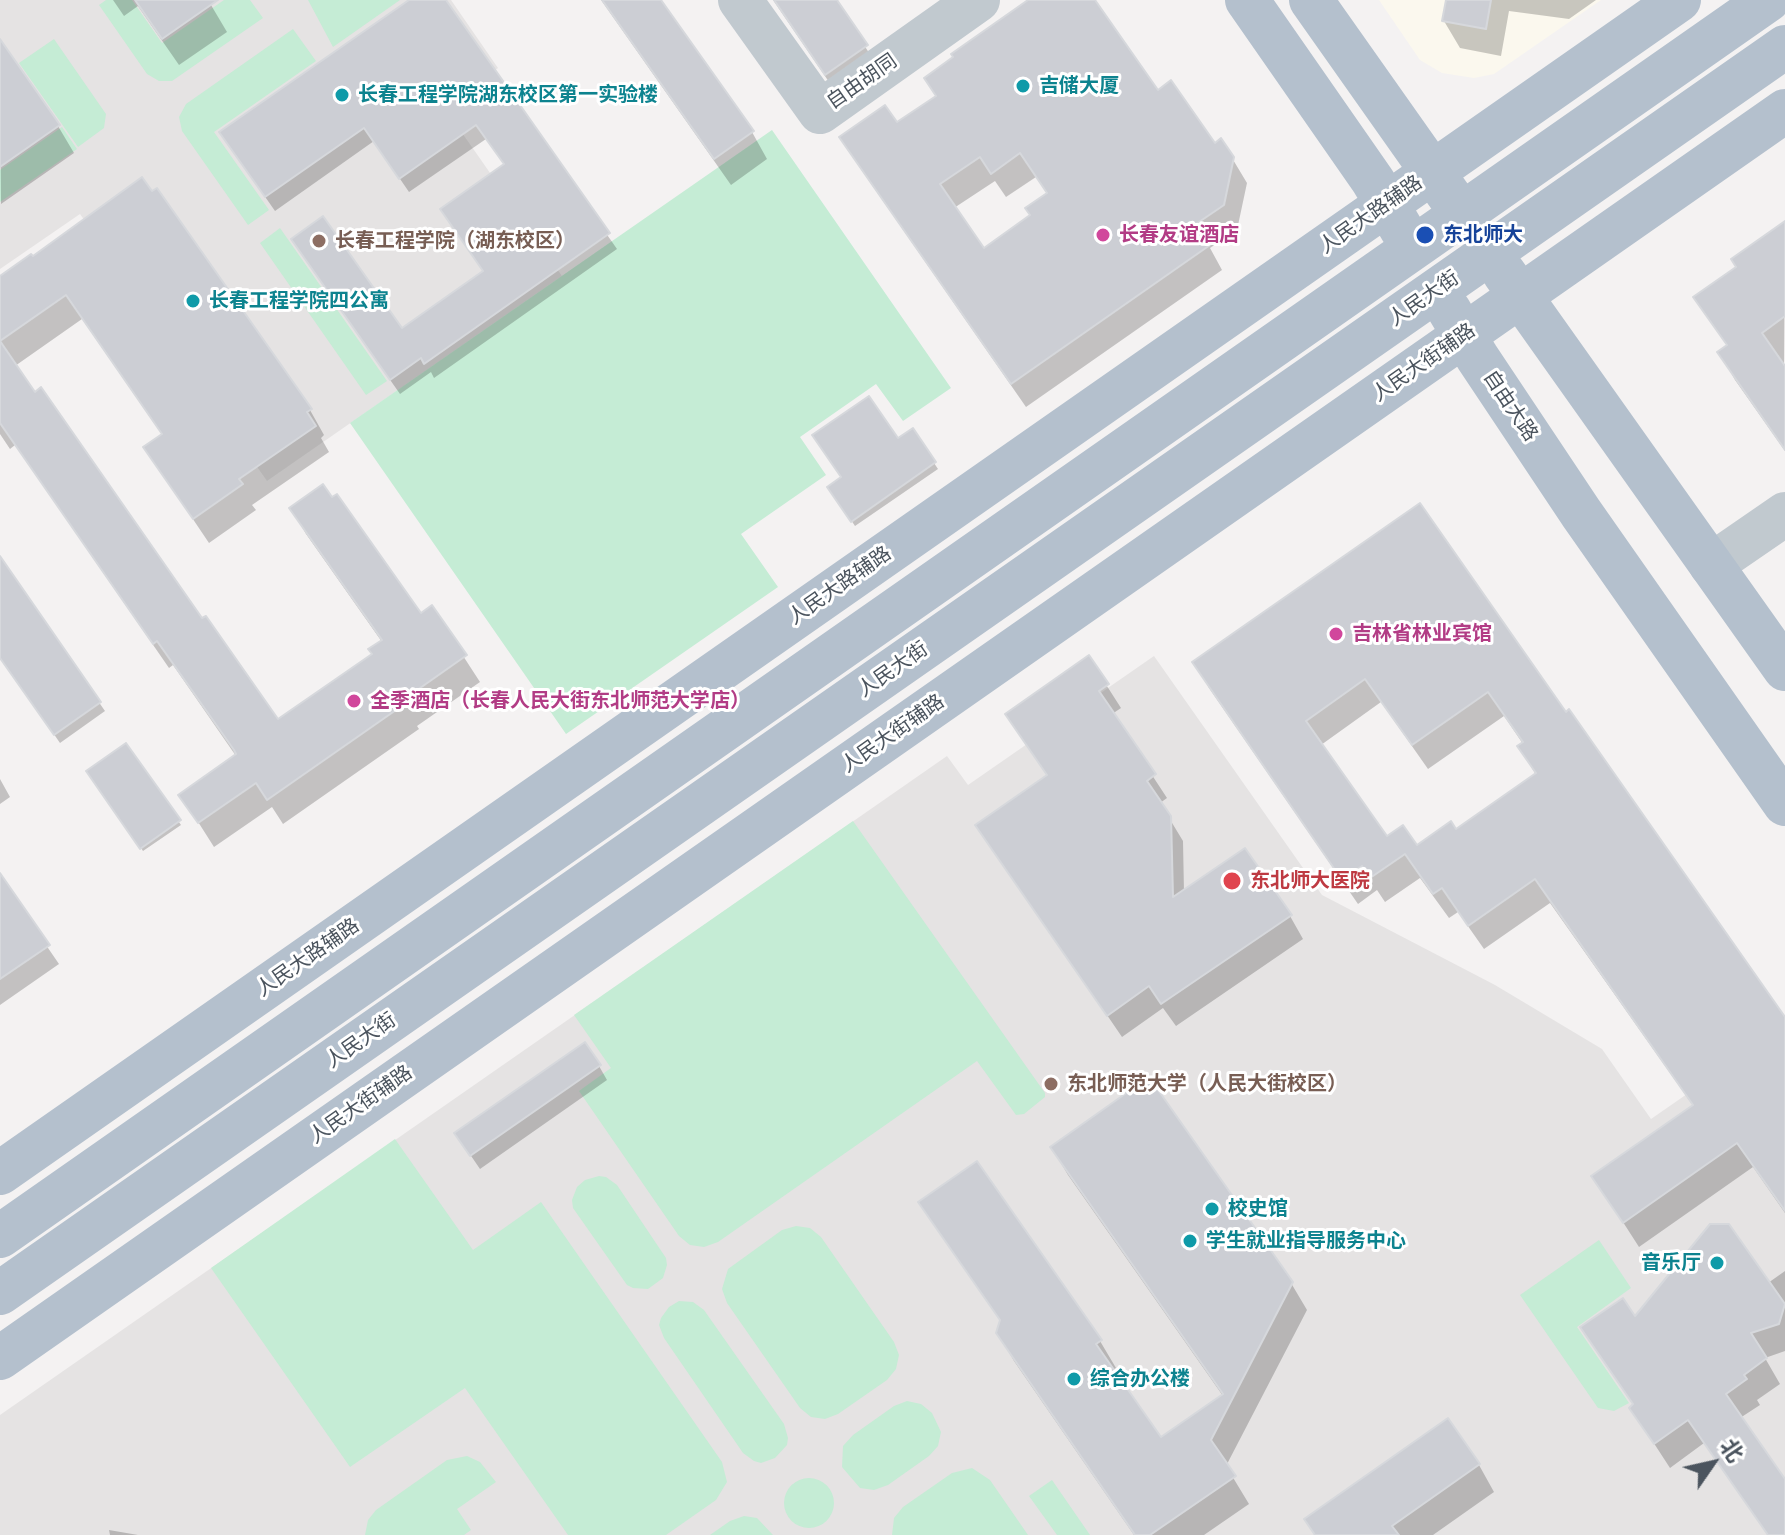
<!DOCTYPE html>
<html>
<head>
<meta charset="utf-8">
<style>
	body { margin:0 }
	#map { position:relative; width:1785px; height:1535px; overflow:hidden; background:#f4f2f2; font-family:"Noto Sans","Noto Sans SC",sans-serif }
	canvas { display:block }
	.north { position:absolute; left:1673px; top:1423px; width:80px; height:80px; -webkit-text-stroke:6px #fff; paint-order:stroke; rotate:56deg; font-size:22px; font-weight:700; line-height:32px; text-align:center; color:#4b545e }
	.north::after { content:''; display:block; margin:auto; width:28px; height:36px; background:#4b545e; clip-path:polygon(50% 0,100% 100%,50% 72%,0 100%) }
</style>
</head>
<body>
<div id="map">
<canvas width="1785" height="1535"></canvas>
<div class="north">北</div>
</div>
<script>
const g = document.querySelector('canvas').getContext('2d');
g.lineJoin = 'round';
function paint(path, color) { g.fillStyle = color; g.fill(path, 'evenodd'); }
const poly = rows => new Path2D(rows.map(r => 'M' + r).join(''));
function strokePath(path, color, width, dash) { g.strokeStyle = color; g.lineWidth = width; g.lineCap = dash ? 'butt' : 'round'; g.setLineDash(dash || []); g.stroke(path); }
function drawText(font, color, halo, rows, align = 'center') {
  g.font = font + ' "Noto Sans","Noto Sans SC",sans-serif'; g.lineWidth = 6; g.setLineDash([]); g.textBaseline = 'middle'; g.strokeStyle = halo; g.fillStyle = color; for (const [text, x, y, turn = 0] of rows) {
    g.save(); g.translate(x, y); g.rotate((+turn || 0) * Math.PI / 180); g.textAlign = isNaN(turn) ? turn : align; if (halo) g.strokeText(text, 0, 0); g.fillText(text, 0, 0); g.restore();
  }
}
paint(poly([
	[1379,0,1601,0,1494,74,1474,78,1442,73,1420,60]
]), '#fbf8ee');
paint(poly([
	[0,0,451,0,498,68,444,107,562,276,267,481,80,214,0,269],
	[1154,656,1322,895,1495,985,1602,1049,1651,1119,1785,1026,1785,1535,0,1535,0,1415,947,756,968,785]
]), '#e5e3e3');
paint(poly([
	[106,0,132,0,162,43,224,0,250,0,263,18,172,81,159,81,147,74,99,5],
	[308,0,400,0,333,47],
	[293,29,316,61,214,132,269,210,248,225,182,131,179,117,186,104],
	[54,39,106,114,104,128,78,147,19,63],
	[62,127,77,149,0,202,0,170],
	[772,130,951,388,903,421,876,384,800,437,826,475,741,534,778,587,566,734,350,423],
	[280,228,387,381,366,395,260,243],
	[853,821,1045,1093,1045,1097,1024,1114,1016,1115,977,1061,718,1242,704,1247,690,1245,679,1236,579,1091,611,1068,574,1015],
	[395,1139,473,1250,541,1202,722,1462,727,1482,716,1500,666,1535,568,1535,465,1388,350,1467,211,1268],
	[599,1176,606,1177,617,1185,666,1258,667,1265,663,1278,648,1289,633,1288,627,1285,573,1208,572,1200,577,1187,585,1180],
	[796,1226,810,1228,821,1237,894,1342,899,1355,896,1369,887,1380,838,1414,825,1419,811,1417,800,1408,727,1303,722,1289,728,1269,782,1230],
	[1599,1240,1631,1288,1577,1327,1629,1403,1614,1411,1598,1408,1520,1295],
	[679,1301,693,1302,704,1310,784,1424,788,1438,787,1445,775,1458,761,1463,754,1461,743,1453,664,1338,659,1325,661,1318,669,1307],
	[907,1401,921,1404,932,1413,941,1432,938,1446,929,1456,888,1485,874,1490,860,1488,842,1467,843,1446,853,1435,894,1406],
	[467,1456,480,1462,496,1482,457,1509,471,1530,464,1535,365,1535,368,1520,376,1510,447,1460],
	[972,1468,990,1480,1028,1535,892,1535,894,1518,903,1507,952,1473],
	'784 1503a25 25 0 1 1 50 0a25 25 0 1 1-50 0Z',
	[1052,1480,1090,1535,1057,1535,1029,1496],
	[744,1516,757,1518,773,1535,710,1535,730,1521]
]), '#c5ecd5');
paint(poly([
	[113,0,208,0,227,32,179,65,138,6,124,16],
	[412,0,443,0,617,249,434,378,431,372,400,394,302,254,401,331,485,272,506,166,486,139,409,192,374,141,275,211,231,148],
	[601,0,658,0,752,132,767,159,731,185],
	[773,0,835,0,882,73,842,101],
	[1039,0,1093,0,1157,93,1215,145,1232,158,1247,183,1237,230,1210,248,1222,270,1026,407,856,162,842,138,896,125,938,97],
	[1036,177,1048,194,1032,216,983,250,954,208,995,181,1006,197],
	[1448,0,1596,0,1569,19,1509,11,1501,56,1460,48,1444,21],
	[0,43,58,126,74,153,1,204],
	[1785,223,1784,367,1785,451,1735,380,1720,353,1728,347,1696,297,1738,268],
	[31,257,310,410,324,435,321,438,329,452,252,505,256,510,209,543,145,448,163,436,82,319,15,366,277,722,374,655,382,642,306,534,292,509,421,616,432,608,480,682,417,726,419,729,283,824,272,807,214,847,181,795,236,756,173,665,169,668,15,445,10,449,0,434,0,278],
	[912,430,938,469,855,526,833,493],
	[1420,506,1565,714,1785,1020,1785,1213,1753,1167,1639,1247,1594,1177,1694,1107,1550,903,1484,949,1458,912,1449,918,1420,878,1385,902,1377,890,1358,904,1209,688,1195,663],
	[1381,702,1428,769,1504,716,1523,744,1519,747,1536,775,1456,832,1416,848,1386,839,1321,745],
	[0,560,105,711,60,743,0,656],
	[1089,658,1121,708,1112,714,1167,798,1160,803,1183,841,1184,892,1290,916,1303,939,1176,1026,1163,1008,1122,1037,977,825,1048,777,1007,715],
	[126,745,181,825,143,851,89,771],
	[0,779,10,797,0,804],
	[0,878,59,964,0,1005],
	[599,1066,607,1080,480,1169,465,1147],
	[1052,1148,1291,1283,1307,1310,1226,1466,1249,1504,1204,1535,1134,1535,1014,1361,998,1333,1002,1322,937,1229,921,1202,1100,1341,1116,1368,1112,1370,1160,1440,1223,1396,1068,1175],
	[1785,1271,1785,1351,1765,1358,1780,1384,1757,1400,1760,1405,1740,1418,1785,1483,1785,1535,1768,1535,1704,1443,1670,1468,1631,1408,1634,1406,1583,1328,1635,1319,1768,1283],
	[1479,1465,1494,1492,1433,1535,1316,1535],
	[109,1530,138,1535,110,1535]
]), '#0003');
const building = poly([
	[135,0,218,0,162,39,135,0],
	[409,0,446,0,610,233,424,364,421,358,390,380,291,239,323,216,402,328,483,271,440,209,504,164,476,125,399,179,364,128,265,197,219,132,409,0],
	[602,0,661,0,754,131,714,159,602,0],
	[774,0,837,0,868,45,825,75,774,0],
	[1028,0,1095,0,1158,90,1171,80,1215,143,1221,138,1234,157,1224,205,1196,224,1210,245,1011,384,839,137,885,105,897,122,936,96,924,78,953,57,951,54,1028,0],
	[1020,153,1047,193,1025,208,1030,215,984,248,940,184,980,157,991,174,1020,153],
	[1446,0,1491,0,1486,29,1442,21,1446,0],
	[0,39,60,125,0,167,0,39],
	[142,177,152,191,157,188,312,409,307,412,316,426,239,479,243,484,193,519,143,447,162,434,66,295,0,341,35,392,41,387,202,618,206,616,278,719,372,654,368,649,382,640,289,508,323,484,332,497,337,494,421,613,432,605,467,655,403,700,406,703,267,800,256,783,198,823,178,795,236,754,234,750,157,641,153,644,0,423,0,276,31,254,33,256,142,177],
	[1785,221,1785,316,1762,333,1785,366,1785,450,1717,352,1727,345,1693,297,1736,267,1731,259,1785,221],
	[869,396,898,438,913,428,936,462,851,522,827,487,841,477,812,435,869,396],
	[1420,503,1566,712,1569,709,1785,1017,1785,1211,1737,1143,1623,1223,1591,1176,1693,1105,1535,879,1468,926,1442,888,1433,894,1405,854,1370,878,1362,866,1342,880,1192,662,1420,503],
	[1365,679,1412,745,1488,692,1523,742,1517,746,1536,773,1456,829,1451,821,1417,845,1403,825,1387,836,1306,721,1365,679],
	[0,556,101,702,54,735,0,658,0,556],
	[1089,655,1109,684,1099,691,1156,774,1147,781,1171,816,1173,897,1245,848,1292,915,1161,1004,1149,986,1107,1016,975,825,1047,775,1005,714,1089,655],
	[126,743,181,820,140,849,86,771,126,743],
	[0,873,50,945,0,979,0,873],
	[585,1042,601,1065,470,1156,454,1133,585,1042],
	[1149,1077,1293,1282,1211,1440,1236,1476,1150,1535,1135,1535,996,1333,1000,1320,918,1202,977,1161,1102,1340,1096,1344,1161,1437,1223,1394,1050,1147,1149,1077],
	[1710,1224,1729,1224,1785,1304,1779,1324,1751,1333,1767,1358,1744,1375,1747,1379,1726,1394,1785,1479,1785,1535,1768,1535,1688,1420,1654,1444,1629,1408,1633,1404,1580,1327,1623,1298,1635,1316,1710,1224],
	[1448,1418,1480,1464,1392,1526,1399,1535,1315,1535,1304,1519,1448,1418]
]);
paint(building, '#ccced4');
strokePath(building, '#d6d8dc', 2);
strokePath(poly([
	[740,0,820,112,978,0],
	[1711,565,1785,514]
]), '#c1c9cf', 44);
strokePath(poly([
	[1247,0,1373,181,1402,230],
	[1311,0,1450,197],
	[1504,273,1785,669],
	[1449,310,1477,357,1581,513,1785,804],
	[0,1173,1679,0],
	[0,1236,1768,0],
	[0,1293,1785,47],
	[0,1358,1785,111]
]), '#b4c0cd', 44);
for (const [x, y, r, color] of [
	[1023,86,8,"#0f9aa8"],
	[342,95,8,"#0f9aa8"],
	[1103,235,8,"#d1479c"],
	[1425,235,10,"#1a4fb4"],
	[319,241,8,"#8d6e63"],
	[193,301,8,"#0f9aa8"],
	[1336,634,8,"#d1479c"],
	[354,701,8,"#d1479c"],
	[1232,881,10,"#e0444e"],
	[1051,1084,8,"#8d6e63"],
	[1212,1209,8,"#0f9aa8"],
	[1190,1241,8,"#0f9aa8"],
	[1717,1263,8,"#0f9aa8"],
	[1074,1379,8,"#0f9aa8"]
]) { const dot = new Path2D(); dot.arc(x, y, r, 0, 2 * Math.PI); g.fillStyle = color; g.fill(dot); strokePath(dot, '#fff', 3); }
drawText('20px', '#4b545e', '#fff', [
	["自由胡同",862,82,-35],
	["人民大路辅路",1371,215,-35],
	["人民大街",1424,299,-35],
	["人民大街辅路",1424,363,-35],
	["自由大路",1510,406,56],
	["人民大路辅路",840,586,-35],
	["人民大街",893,670,-35],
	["人民大街辅路",893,734,-35],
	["人民大路辅路",308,958,-35],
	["人民大街",361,1041,-35],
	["人民大街辅路",361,1105,-35]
]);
drawText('bold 20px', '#0d838f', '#fff', [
	["吉储大厦",1039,86],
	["长春工程学院湖东校区第一实验楼",358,95],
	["长春工程学院四公寓",209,301],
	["校史馆",1228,1209],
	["学生就业指导服务中心",1206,1241],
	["音乐厅",1701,1263,"right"],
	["综合办公楼",1090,1379]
], 'left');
drawText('bold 20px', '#b23c85', '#fff', [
	["长春友谊酒店",1119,235],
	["吉林省林业宾馆",1352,634],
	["全季酒店（长春人民大街东北师范大学店）",370,701]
], 'left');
drawText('bold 20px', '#164399', '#fff', [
	["东北师大",1443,235]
], 'left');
drawText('bold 20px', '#785e54', '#fff', [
	["长春工程学院（湖东校区）",335,241],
	["东北师范大学（人民大街校区）",1067,1084]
], 'left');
drawText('bold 20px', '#be3a42', '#fff', [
	["东北师大医院",1250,881]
], 'left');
</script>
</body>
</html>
